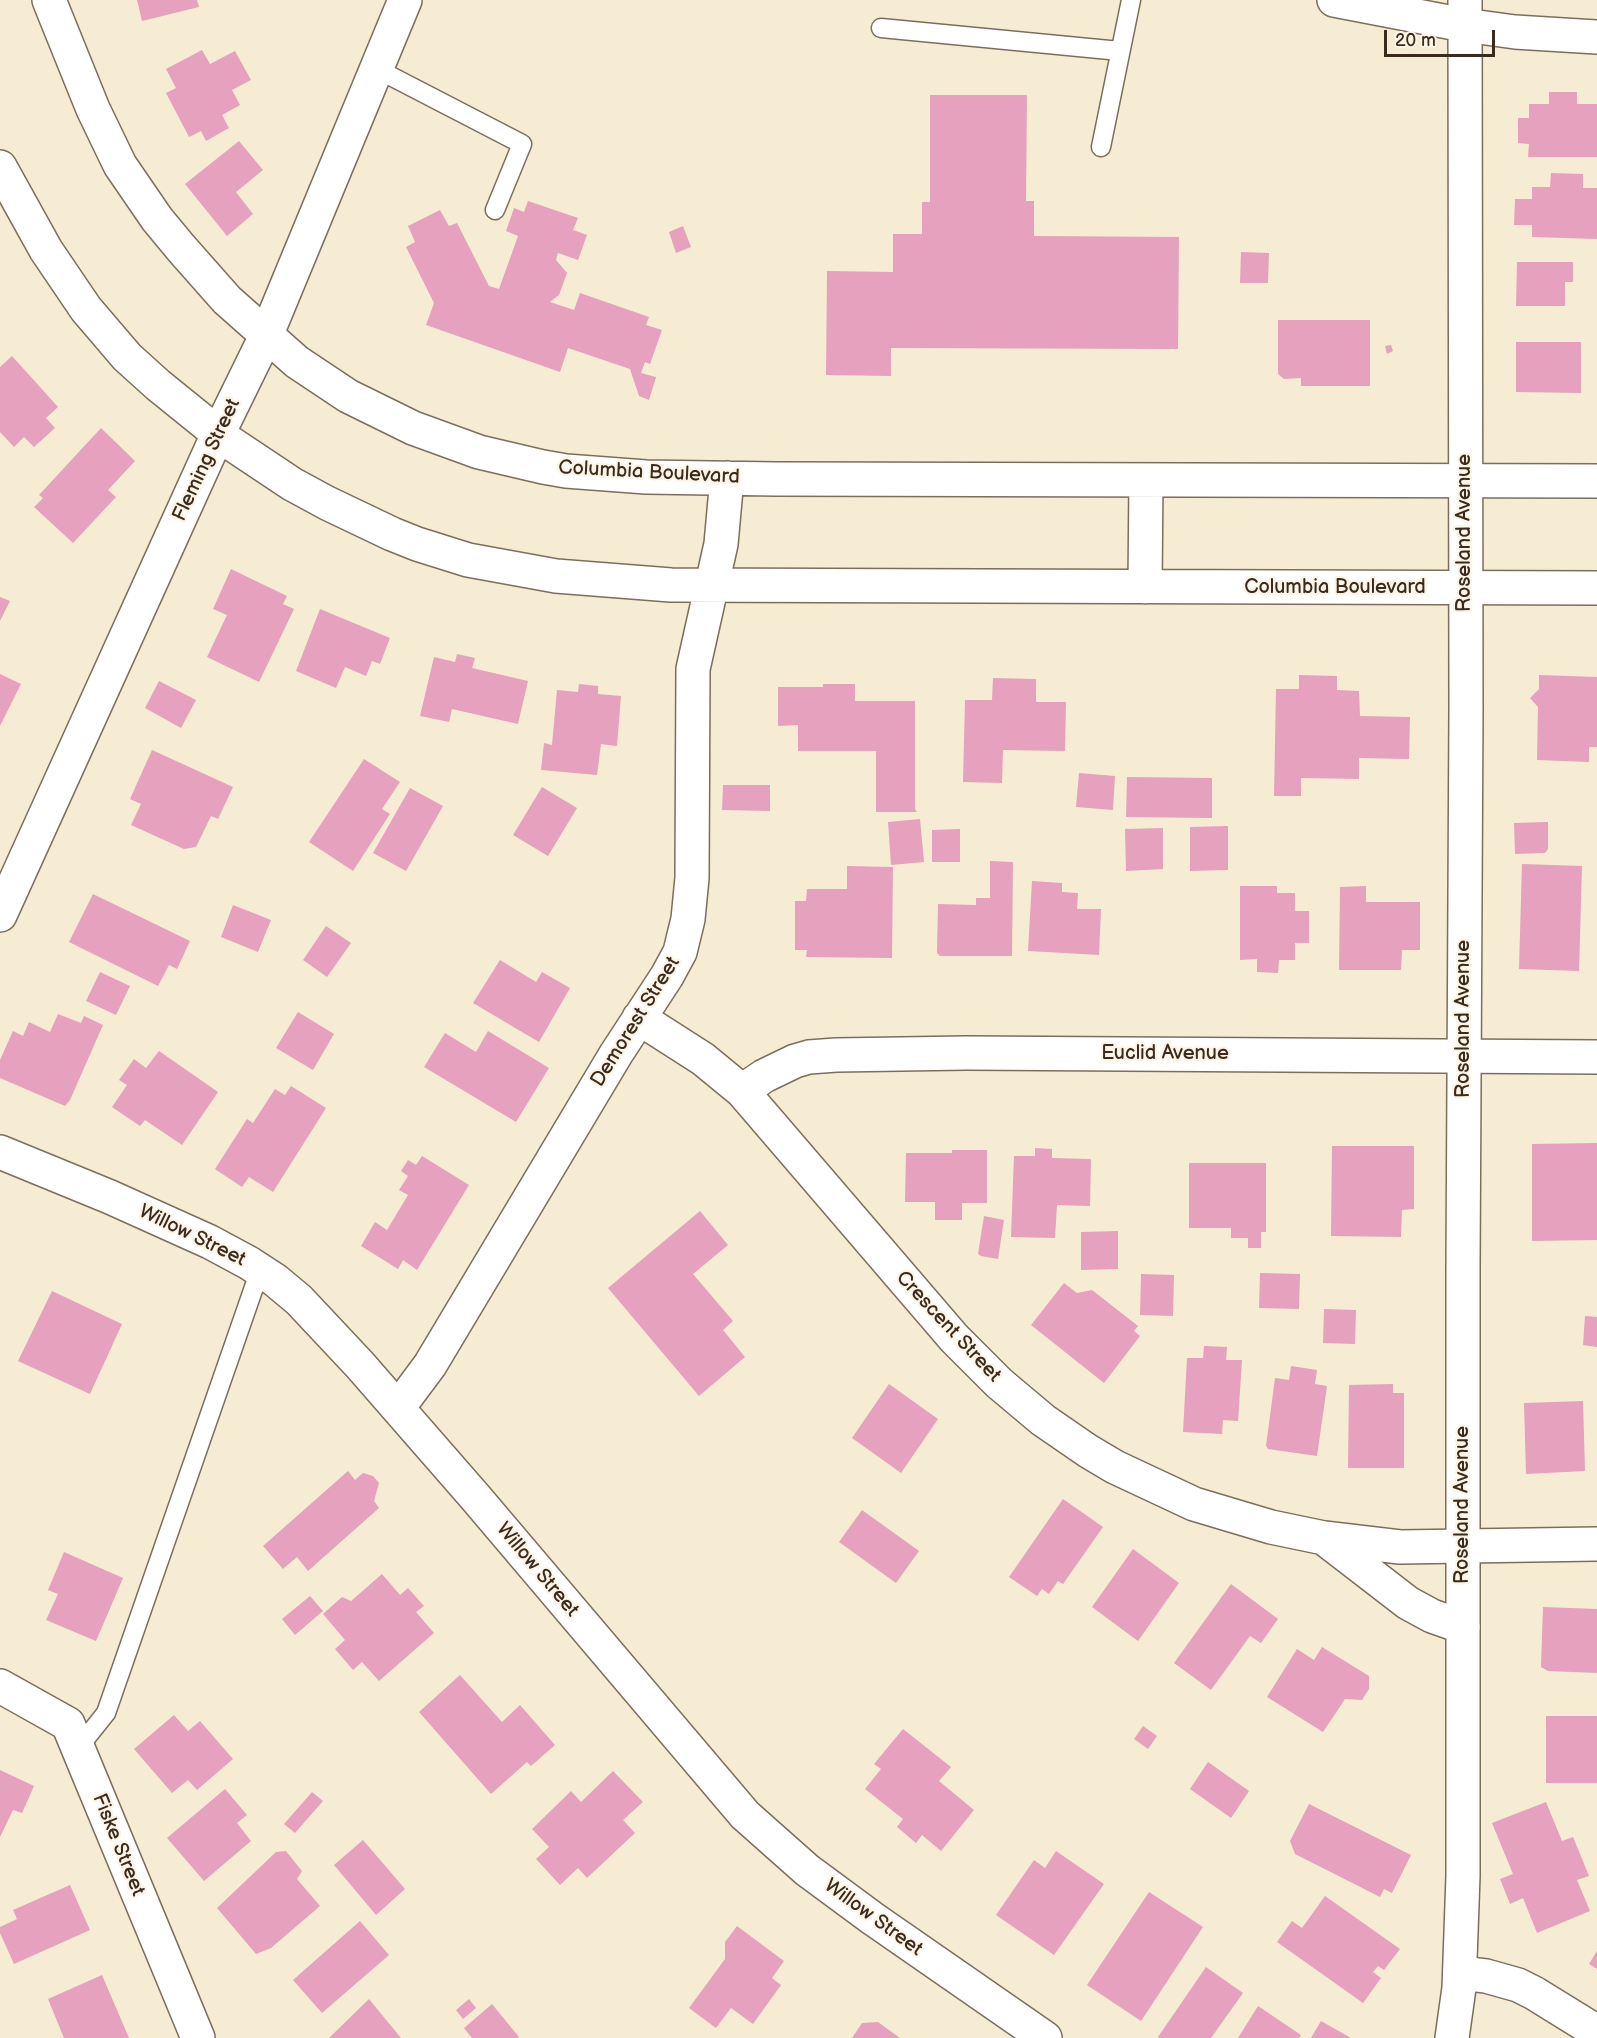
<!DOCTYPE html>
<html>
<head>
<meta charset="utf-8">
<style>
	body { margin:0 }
	#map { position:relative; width:1597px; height:2038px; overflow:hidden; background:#f5ecd3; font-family:"Balsamiq Sans",sans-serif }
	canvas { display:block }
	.scale { position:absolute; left:1384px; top:30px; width:111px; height:27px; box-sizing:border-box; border:3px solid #3b2a1e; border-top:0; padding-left:8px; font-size:18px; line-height:21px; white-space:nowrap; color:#3b2a1e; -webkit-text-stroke:4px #fcf5e5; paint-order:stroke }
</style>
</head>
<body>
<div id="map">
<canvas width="1597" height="2038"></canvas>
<div class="scale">20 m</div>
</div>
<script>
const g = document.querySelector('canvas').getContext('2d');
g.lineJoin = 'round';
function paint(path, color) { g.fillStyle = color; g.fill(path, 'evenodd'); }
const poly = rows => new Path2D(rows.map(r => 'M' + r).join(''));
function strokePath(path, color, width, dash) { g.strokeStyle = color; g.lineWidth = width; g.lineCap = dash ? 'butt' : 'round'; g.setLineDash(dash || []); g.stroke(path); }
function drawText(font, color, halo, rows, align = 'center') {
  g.font = font + ' "Balsamiq Sans",sans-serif'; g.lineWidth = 4.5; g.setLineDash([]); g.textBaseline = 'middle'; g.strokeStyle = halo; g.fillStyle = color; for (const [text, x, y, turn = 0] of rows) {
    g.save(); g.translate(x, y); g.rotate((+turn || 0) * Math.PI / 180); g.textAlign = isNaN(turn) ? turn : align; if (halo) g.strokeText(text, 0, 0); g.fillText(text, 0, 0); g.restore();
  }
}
paint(poly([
	[137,0,197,0,199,7,142,21],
	[202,50,210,64,235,51,251,80,232,90,240,105,222,115,229,128,206,141,201,131,189,137,166,93,176,88,166,69],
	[1549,92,1577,92,1577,104,1597,104,1597,157,1528,157,1529,144,1518,143,1518,118,1529,118,1529,104,1549,104],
	[930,95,1027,95,1026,201,1034,201,1034,236,1179,237,1178,349,891,348,891,376,826,375,827,271,893,272,893,234,922,234,922,202,930,202],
	[239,141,263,170,236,192,253,214,227,236,185,184],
	[1551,173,1583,174,1583,188,1597,188,1597,239,1532,237,1532,225,1514,225,1515,199,1532,199,1532,187,1550,187],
	[528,201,578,218,573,230,587,235,578,260,558,253,556,260,567,273,559,295,550,302,574,310,580,293,649,317,646,325,662,330,650,364,645,362,641,373,656,377,649,400,639,396,630,369,568,348,560,372,426,325,434,303,406,247,415,242,408,226,440,210,449,226,457,223,489,286,499,289,518,236,506,231,514,208,524,212],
	[683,226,691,247,676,253,669,232],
	[1241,252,1269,253,1268,283,1240,283],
	[1517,262,1573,262,1573,282,1565,282,1565,306,1516,306],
	[1278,320,1370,320,1370,386,1301,386,1301,378,1284,379,1278,374],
	[1516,342,1581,342,1581,393,1516,392],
	[1391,345,1393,351,1387,354,1385,346],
	[12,356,58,407,46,418,55,428,34,447,24,437,14,447,0,432,0,367],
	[101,428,135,461,108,490,116,497,73,543,34,507,43,498,39,495],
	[231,569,287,596,283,604,294,609,259,682,207,657,227,615,213,609],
	[0,597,10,601,0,621],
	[320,609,390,638,380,664,372,661,366,676,345,667,336,688,296,671],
	[457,654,475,658,472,668,528,681,518,724,452,709,449,722,420,716,434,657,455,662],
	[0,674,21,684,0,726],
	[1299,675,1337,676,1337,690,1359,691,1360,716,1410,717,1409,759,1359,758,1359,779,1301,778,1301,796,1274,796,1276,689,1299,689],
	[1539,675,1597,677,1597,747,1589,747,1589,762,1537,760,1538,707,1530,698,1539,689],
	[993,678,1036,679,1036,702,1066,702,1065,751,1003,750,1002,783,963,782,965,700,992,700],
	[159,681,196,700,181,728,145,708],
	[579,684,598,686,598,694,621,696,617,746,601,744,597,775,541,770,544,743,552,745,557,690,578,692],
	[823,684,855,684,855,701,915,701,915,809,917,812,876,812,876,751,798,751,798,725,778,726,778,687,823,687],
	[152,750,233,787,218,819,211,816,196,847,184,849,131,825,141,804,130,799],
	[364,759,400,782,382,809,390,814,353,871,309,842],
	[1079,773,1115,776,1113,810,1076,807],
	[1127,777,1212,778,1212,818,1126,817],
	[723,785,770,785,770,811,722,810],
	[542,787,577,808,548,856,513,835],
	[410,788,443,806,406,871,373,853],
	[920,819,924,862,891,865,888,822],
	[1548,822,1548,849,1545,853,1515,854,1514,823],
	[1228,826,1228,870,1190,871,1190,827],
	[1163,828,1163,869,1126,871,1125,829],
	[960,829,960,862,932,862,932,830],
	[990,861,1013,862,1012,956,940,956,937,953,938,904,976,905,976,898,990,898],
	[1522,864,1582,866,1579,971,1519,969],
	[847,866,893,867,892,958,806,957,807,950,795,950,795,901,806,901,807,889,847,889],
	[1032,881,1062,883,1062,892,1078,893,1077,909,1101,909,1099,955,1028,951],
	[1240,886,1277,886,1277,893,1295,893,1295,911,1309,911,1309,943,1295,943,1295,960,1279,960,1278,973,1257,972,1257,959,1240,960],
	[1366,886,1366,902,1420,902,1420,950,1402,950,1401,970,1339,970,1340,887],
	[93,894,190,941,177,969,169,965,158,986,69,942],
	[233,905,271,920,258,952,221,937],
	[326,926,351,943,327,977,303,960],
	[500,960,536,982,542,972,570,988,539,1042,473,1003],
	[100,972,130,986,116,1015,86,1001],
	[298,1012,334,1034,313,1070,276,1048],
	[58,1014,81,1023,84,1016,103,1025,70,1100,65,1106,0,1078,0,1060,13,1031,23,1036,29,1022,50,1032],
	[488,1031,549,1068,516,1122,424,1067,445,1033,476,1052],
	[159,1051,218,1092,182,1145,145,1120,140,1126,112,1107,127,1085,119,1080,134,1059,146,1068],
	[291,1086,326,1108,273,1192,249,1177,242,1187,215,1169,247,1119,253,1123,275,1089,285,1095],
	[1597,1143,1597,1240,1532,1241,1532,1144],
	[1332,1146,1414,1146,1414,1209,1402,1210,1401,1237,1331,1236],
	[1035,1148,1052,1149,1052,1158,1091,1159,1090,1206,1057,1205,1055,1238,1011,1237,1014,1156,1035,1156],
	[952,1150,987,1150,987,1203,962,1203,962,1220,935,1220,935,1202,905,1202,906,1153,952,1153],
	[422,1156,469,1185,417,1270,403,1260,398,1269,361,1246,375,1222,387,1230,408,1195,399,1190,408,1176,401,1171,408,1160,416,1165],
	[1189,1163,1266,1163,1266,1232,1261,1232,1261,1248,1248,1248,1248,1238,1231,1238,1231,1228,1189,1228],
	[700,1211,728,1245,693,1274,733,1321,723,1330,745,1357,699,1396,608,1288],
	[984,1216,1004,1220,998,1259,981,1256,978,1254],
	[1118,1231,1118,1269,1081,1270,1081,1232],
	[1260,1273,1300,1274,1299,1309,1259,1308],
	[1141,1274,1174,1275,1173,1316,1140,1315],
	[1064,1283,1077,1293,1092,1290,1138,1326,1134,1331,1140,1336,1104,1383,1031,1325],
	[52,1291,122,1324,90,1394,18,1361],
	[1324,1309,1356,1310,1355,1344,1323,1343],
	[1585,1316,1597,1317,1597,1347,1583,1345],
	[1204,1346,1227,1347,1226,1360,1242,1360,1238,1421,1223,1420,1222,1434,1183,1432,1187,1358,1203,1358],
	[1291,1366,1317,1370,1315,1384,1327,1386,1317,1456,1268,1449,1266,1446,1275,1378,1289,1380],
	[889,1384,938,1419,901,1473,852,1438],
	[1393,1384,1393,1393,1404,1393,1404,1468,1348,1468,1349,1385],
	[1583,1401,1585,1471,1526,1474,1524,1403],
	[348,1471,355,1480,363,1473,373,1476,379,1483,374,1501,379,1508,308,1571,297,1557,283,1569,263,1546],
	[1063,1499,1103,1527,1063,1584,1058,1581,1049,1594,1042,1589,1037,1596,1009,1577],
	[862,1510,919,1551,896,1583,839,1542],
	[1133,1549,1179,1583,1138,1641,1092,1607],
	[64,1552,123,1578,96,1641,46,1620,58,1594,48,1590],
	[382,1574,400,1595,408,1588,424,1606,416,1612,434,1633,379,1681,362,1662,353,1670,335,1649,345,1640,323,1614,342,1597,351,1601],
	[1231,1584,1278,1619,1261,1643,1250,1636,1211,1690,1174,1663],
	[310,1596,323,1611,295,1635,282,1619],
	[1543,1607,1597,1609,1597,1673,1548,1671,1541,1667],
	[1322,1647,1369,1676,1369,1689,1362,1700,1345,1699,1323,1732,1267,1697,1297,1649,1314,1660],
	[460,1675,502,1722,520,1705,555,1745,531,1766,527,1762,491,1794,419,1712],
	[174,1715,188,1731,200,1721,233,1759,197,1790,188,1780,172,1793,134,1749],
	[1546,1716,1597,1716,1597,1783,1546,1783],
	[1143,1726,1157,1736,1148,1749,1134,1739],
	[903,1729,951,1767,939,1781,974,1810,941,1851,922,1835,916,1843,897,1827,903,1819,865,1789,881,1769,874,1764],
	[1208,1762,1249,1791,1231,1818,1190,1789],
	[0,1770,34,1786,22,1813,13,1810,0,1837],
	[613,1771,643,1802,623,1820,635,1833,587,1878,578,1868,560,1885,536,1859,549,1847,532,1829,571,1791,581,1802],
	[225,1789,247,1815,237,1823,251,1841,204,1881,167,1838],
	[312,1792,323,1801,295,1833,284,1824],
	[1546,1802,1562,1841,1573,1837,1589,1876,1577,1880,1590,1911,1537,1933,1523,1898,1510,1904,1500,1879,1513,1874,1492,1823],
	[1309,1804,1411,1855,1392,1893,1384,1889,1380,1897,1295,1854,1290,1841],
	[363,1840,405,1889,376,1915,334,1865],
	[286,1851,302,1871,297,1879,320,1906,271,1948,256,1954,217,1908,276,1852],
	[1056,1851,1104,1884,1054,1955,996,1915,1034,1860,1045,1868],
	[70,1885,90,1930,14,1964,0,1933,0,1927,17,1919,13,1910],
	[1149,1892,1203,1927,1141,2021,1087,1985],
	[1325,1896,1400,1949,1384,1970,1378,1966,1373,1972,1381,1978,1363,2003,1277,1942,1292,1921,1302,1928],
	[360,1921,389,1955,322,2013,293,1980],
	[737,1926,784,1961,772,1978,781,1985,753,2024,731,2008,716,2028,689,2008,725,1959,725,1942],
	[1597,1951,1597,1969,1589,1964],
	[1206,1967,1243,1993,1211,2038,1159,2038,1158,2037],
	[102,1975,129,2038,64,2038,48,1999],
	[369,1999,401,2038,329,2038],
	[469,1999,476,2008,463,2019,456,2010],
	[492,2004,519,2037,517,2038,472,2038,464,2028],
	[1258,2006,1301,2035,1299,2038,1238,2038],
	[1321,2021,1351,2038,1311,2038],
	[878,2022,900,2038,852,2038,862,2023]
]), '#e5a1bd');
const service = poly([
	[881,28,1120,51],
	[377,69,522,144,495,210],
	[1101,147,1131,0],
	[78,1748,106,1713,260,1270]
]);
const minor = poly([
	[49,0,93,109,120,165,157,219,181,248,227,300,297,362,348,396,413,428,479,452,543,467,566,471,646,477,776,479,1597,481],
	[1334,0,1464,25,1515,32,1597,37],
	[0,167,46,250,86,309,127,357,158,385,226,440,292,484,327,503,392,534,417,544,468,560,556,576,671,585,1597,588],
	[1145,587,1146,480],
	[0,915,218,434,266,336,405,0],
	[639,1018,703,1059,742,1091,954,1338,999,1383,1043,1420,1088,1451,1115,1467,1194,1504,1271,1527,1324,1538,1400,1547,1597,1544],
	[742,1091,764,1076,795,1061,809,1057,836,1055,966,1053,1597,1057],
	[398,1408,430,1365,616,1054,667,976,680,952,688,919,692,878,693,669,721,544,727,478],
	[1325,1539,1408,1603,1432,1616,1463,1627],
	[0,1686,68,1724,198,2038],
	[1460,1973,1486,1976,1518,1985,1534,1993,1597,2032]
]);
const tertiary = poly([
	[0,1152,110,1197,210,1242,249,1263,275,1280,299,1300,360,1365,476,1498,745,1815,807,1870,872,1918,1045,2038],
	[1452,2038,1459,1988,1463,1876,1463,1267,1466,709,1465,0]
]);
strokePath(service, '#7c6e5d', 21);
strokePath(minor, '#7c6e5d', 36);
strokePath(tertiary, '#7c6e5d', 36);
strokePath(service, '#fff', 18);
strokePath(minor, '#fff', 33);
strokePath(tertiary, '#fff', 33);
drawText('20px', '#3b2a1e', '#fcf5e5', [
	["Fleming Street",207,460,-65],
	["Columbia Boulevard",649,473,3],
	["Roseland Avenue",1465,533,-90],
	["Columbia Boulevard",1335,588],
	["Roseland Avenue",1464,1019,-90],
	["Demorest Street",636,1022,-58],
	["Euclid Avenue",1165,1054],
	["Willow Street",192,1236,26],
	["Crescent Street",948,1327,47],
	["Roseland Avenue",1463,1505,-90],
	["Willow Street",537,1570,50],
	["Fiske Street",118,1845,68],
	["Willow Street",873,1918,36]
]);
</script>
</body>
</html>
